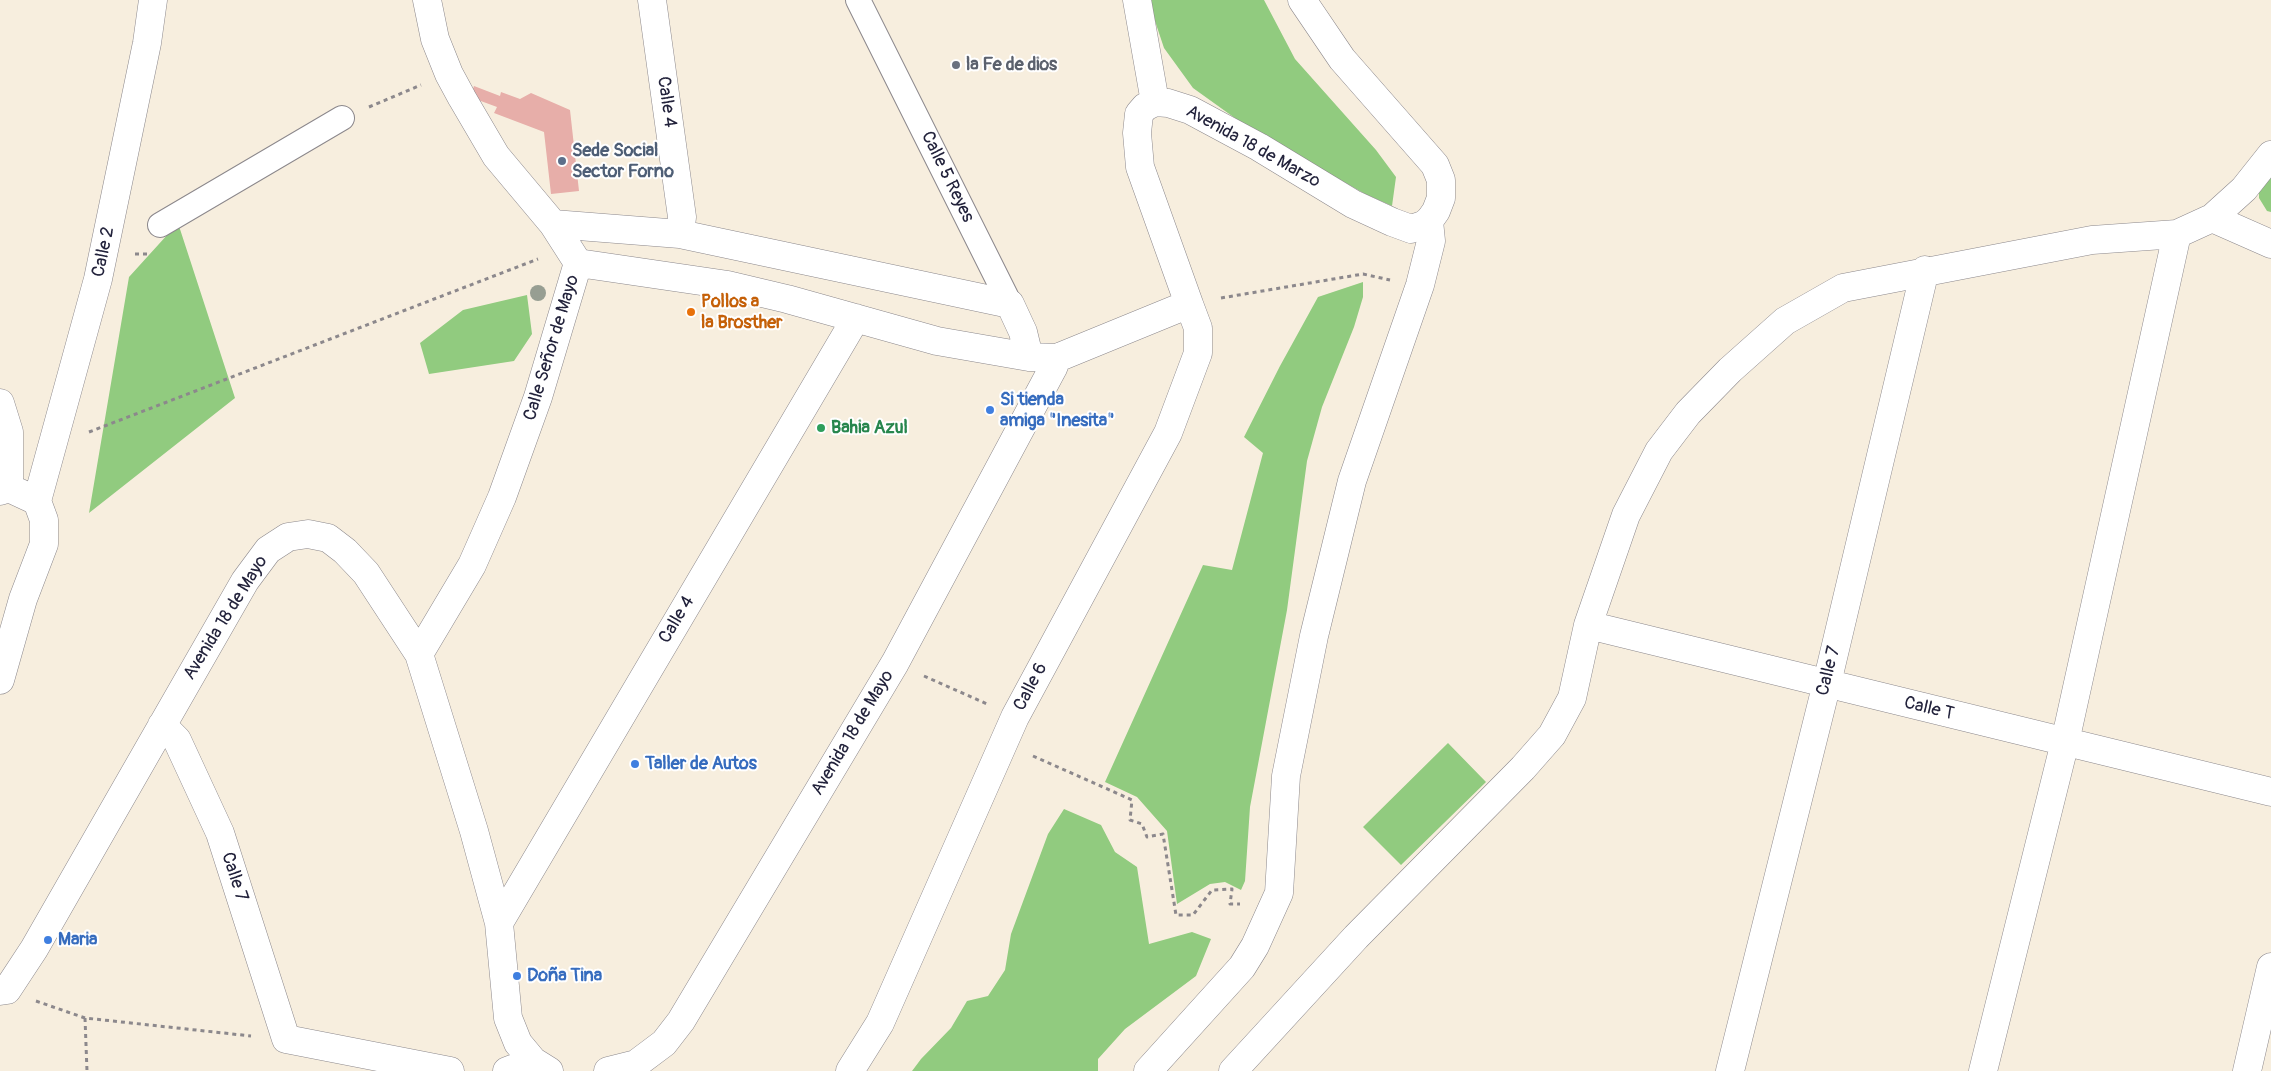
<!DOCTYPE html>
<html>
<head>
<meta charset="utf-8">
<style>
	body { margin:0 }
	canvas { display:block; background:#f7eede }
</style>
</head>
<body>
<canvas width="2271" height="1071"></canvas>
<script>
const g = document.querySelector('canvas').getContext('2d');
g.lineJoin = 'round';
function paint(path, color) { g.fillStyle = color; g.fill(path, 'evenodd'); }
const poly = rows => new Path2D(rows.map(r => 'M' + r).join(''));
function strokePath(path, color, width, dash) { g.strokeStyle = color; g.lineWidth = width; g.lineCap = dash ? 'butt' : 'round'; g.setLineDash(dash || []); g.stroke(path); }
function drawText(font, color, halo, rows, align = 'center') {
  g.font = font + ' Pangolin,sans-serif'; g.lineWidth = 4; g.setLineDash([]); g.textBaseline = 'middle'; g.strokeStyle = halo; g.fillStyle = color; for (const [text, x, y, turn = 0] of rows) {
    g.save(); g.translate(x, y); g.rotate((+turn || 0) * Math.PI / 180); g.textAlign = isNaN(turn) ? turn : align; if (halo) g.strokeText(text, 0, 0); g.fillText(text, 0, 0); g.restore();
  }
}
paint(poly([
	[1148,0,1264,0,1295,59,1376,150,1396,177,1392,206,1365,194,1246,126,1193,88,1164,48],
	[2271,171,2271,212,2267,211,2259,198,2259,188],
	[178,223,235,398,89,513,129,277],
	[1363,282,1363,297,1354,327,1322,407,1307,461,1287,610,1250,807,1245,881,1241,890,1225,882,1210,884,1177,904,1167,831,1137,797,1105,782,1203,565,1232,570,1263,453,1244,437,1280,366,1318,297],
	[527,295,532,334,514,361,429,374,420,343,463,310],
	[1448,743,1486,782,1401,865,1363,827],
	[1064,809,1101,825,1115,852,1137,867,1149,944,1192,932,1211,939,1196,976,1125,1029,1098,1059,1098,1071,912,1071,921,1059,951,1028,967,1001,988,996,1005,970,1011,934,1048,834]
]), '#91cb7f');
paint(poly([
	[474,86,500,96,501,92,520,99,531,93,570,110,579,191,551,194,544,132,494,113,497,107,470,97]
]), '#e7aea9');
const pedestrian = poly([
	[858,0,1010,304],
	[160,225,342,118]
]);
const minor = poly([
	[652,0,682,217,680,234],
	[1137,0,1155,102],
	[2212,218,2271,244],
	[553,224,680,234,1010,304,1023,332,1029,357],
	[578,263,728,285,787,299,937,341,1029,357,1057,358,1189,304,1140,167,1137,133,1139,114,1145,107,1155,102,1168,103,1190,110,1259,147,1353,204,1392,222,1411,229,1423,225,1429,221],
	[0,403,9,432,9,488],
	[0,491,9,488,37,501,44,520,44,544,23,599,0,680],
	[37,501,98,279,147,43,153,0],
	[1588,625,2271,792],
	[419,654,472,565,502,497,538,397,578,263,553,224,496,156,462,98,449,74,435,39,427,0],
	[162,725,177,740,220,833,286,1039,450,1071],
	[499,923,856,318],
	[0,991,7,990,34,949,245,581,268,550,288,537,308,534,328,538,345,551,366,573,419,654,474,831,499,923,508,1018,518,1043,533,1061,549,1071],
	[507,1071,533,1061],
	[608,1071,636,1064,664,1043,681,1021,895,663,1053,368,1057,358],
	[850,1071,880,1023,1015,717,1168,433,1198,353,1198,328,1189,304],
	[1233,1071,1356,937,1523,768,1552,735,1572,698,1588,625,1626,515,1659,451,1688,413,1730,370,1785,321,1843,288,2092,240,2177,234,2212,218,2244,189,2271,155],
	[1730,1071,1827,683,1925,270],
	[1983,1071,2065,742,2177,234],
	[2247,1071,2271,967]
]);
const tertiary = poly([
	[1148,1071,1242,967,1255,946,1279,893,1286,776,1314,636,1352,481,1420,285,1431,241,1429,221,1436,211,1441,198,1441,180,1435,165,1342,59,1302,0]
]);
strokePath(pedestrian, '#8c888c', 26);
strokePath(minor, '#8c888c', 29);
strokePath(tertiary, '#8c888c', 29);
strokePath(poly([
	[369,107,421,85],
	[135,254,149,254,149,252],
	[1221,298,1363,274,1390,280],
	[89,432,538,259],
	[924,676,987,704],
	[1033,756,1132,800,1130,820,1142,824,1147,837,1163,834,1176,915,1193,915,1212,890,1232,889,1230,904,1240,904],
	[36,1001,85,1018,251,1036],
	[85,1018,87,1071]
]), '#8c888c', 3, [4, 4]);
strokePath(pedestrian, '#fff', 24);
strokePath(minor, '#fff', 28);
strokePath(tertiary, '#fff', 28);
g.fillStyle = '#979e92';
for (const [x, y] of [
	[538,293]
]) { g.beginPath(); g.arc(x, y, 8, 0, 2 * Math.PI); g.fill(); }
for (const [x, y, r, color] of [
	[956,65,5,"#6b7280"],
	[562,161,5,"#5c6f8a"],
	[691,312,5,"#e8710a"],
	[990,410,5,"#3f7fe0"],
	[821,428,5,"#2e9e5b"],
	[635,764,5,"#3f7fe0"],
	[48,940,5,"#3f7fe0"],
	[517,976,5,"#3f7fe0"]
]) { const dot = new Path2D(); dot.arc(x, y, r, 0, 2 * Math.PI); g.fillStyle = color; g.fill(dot); strokePath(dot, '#fff', 2); }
drawText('bold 18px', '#5b616d', '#fff', [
	["la Fe de dios",966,65]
], 'left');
drawText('18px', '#22223b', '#fff', [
	["Calle 4",666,102,82],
	["Avenida 18 de Marzo",1253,147,29],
	["Calle 5 Reyes",947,177,64],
	["Calle 2",104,252,-78],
	["Calle Señor de Mayo",552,348,-73],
	["Avenida 18 de Mayo",226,618,-58],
	["Calle 4",677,620,-59],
	["Calle 7",1829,671,-76],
	["Calle 6",1031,687,-62],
	["Calle T",1929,709,14],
	["Avenida 18 de Mayo",853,733,-59],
	["Calle 7",234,877,72]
]);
drawText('bold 18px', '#4e5e75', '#fff', [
	["Sede Social",572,151],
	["Sector Forno",572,172]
], 'left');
drawText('bold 18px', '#c56008', '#fff', [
	["Pollos a",701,302],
	["la Brosther",701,323]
], 'left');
drawText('bold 18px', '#366cbe', '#fff', [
	["Si tienda",1000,400],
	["amiga \"Inesita\"",1000,421],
	["Taller de Autos",645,764],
	["Maria",58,940],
	["Doña Tina",527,976]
], 'left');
drawText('bold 18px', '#27864d', '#fff', [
	["Bahia Azul",831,428]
], 'left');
</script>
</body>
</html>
